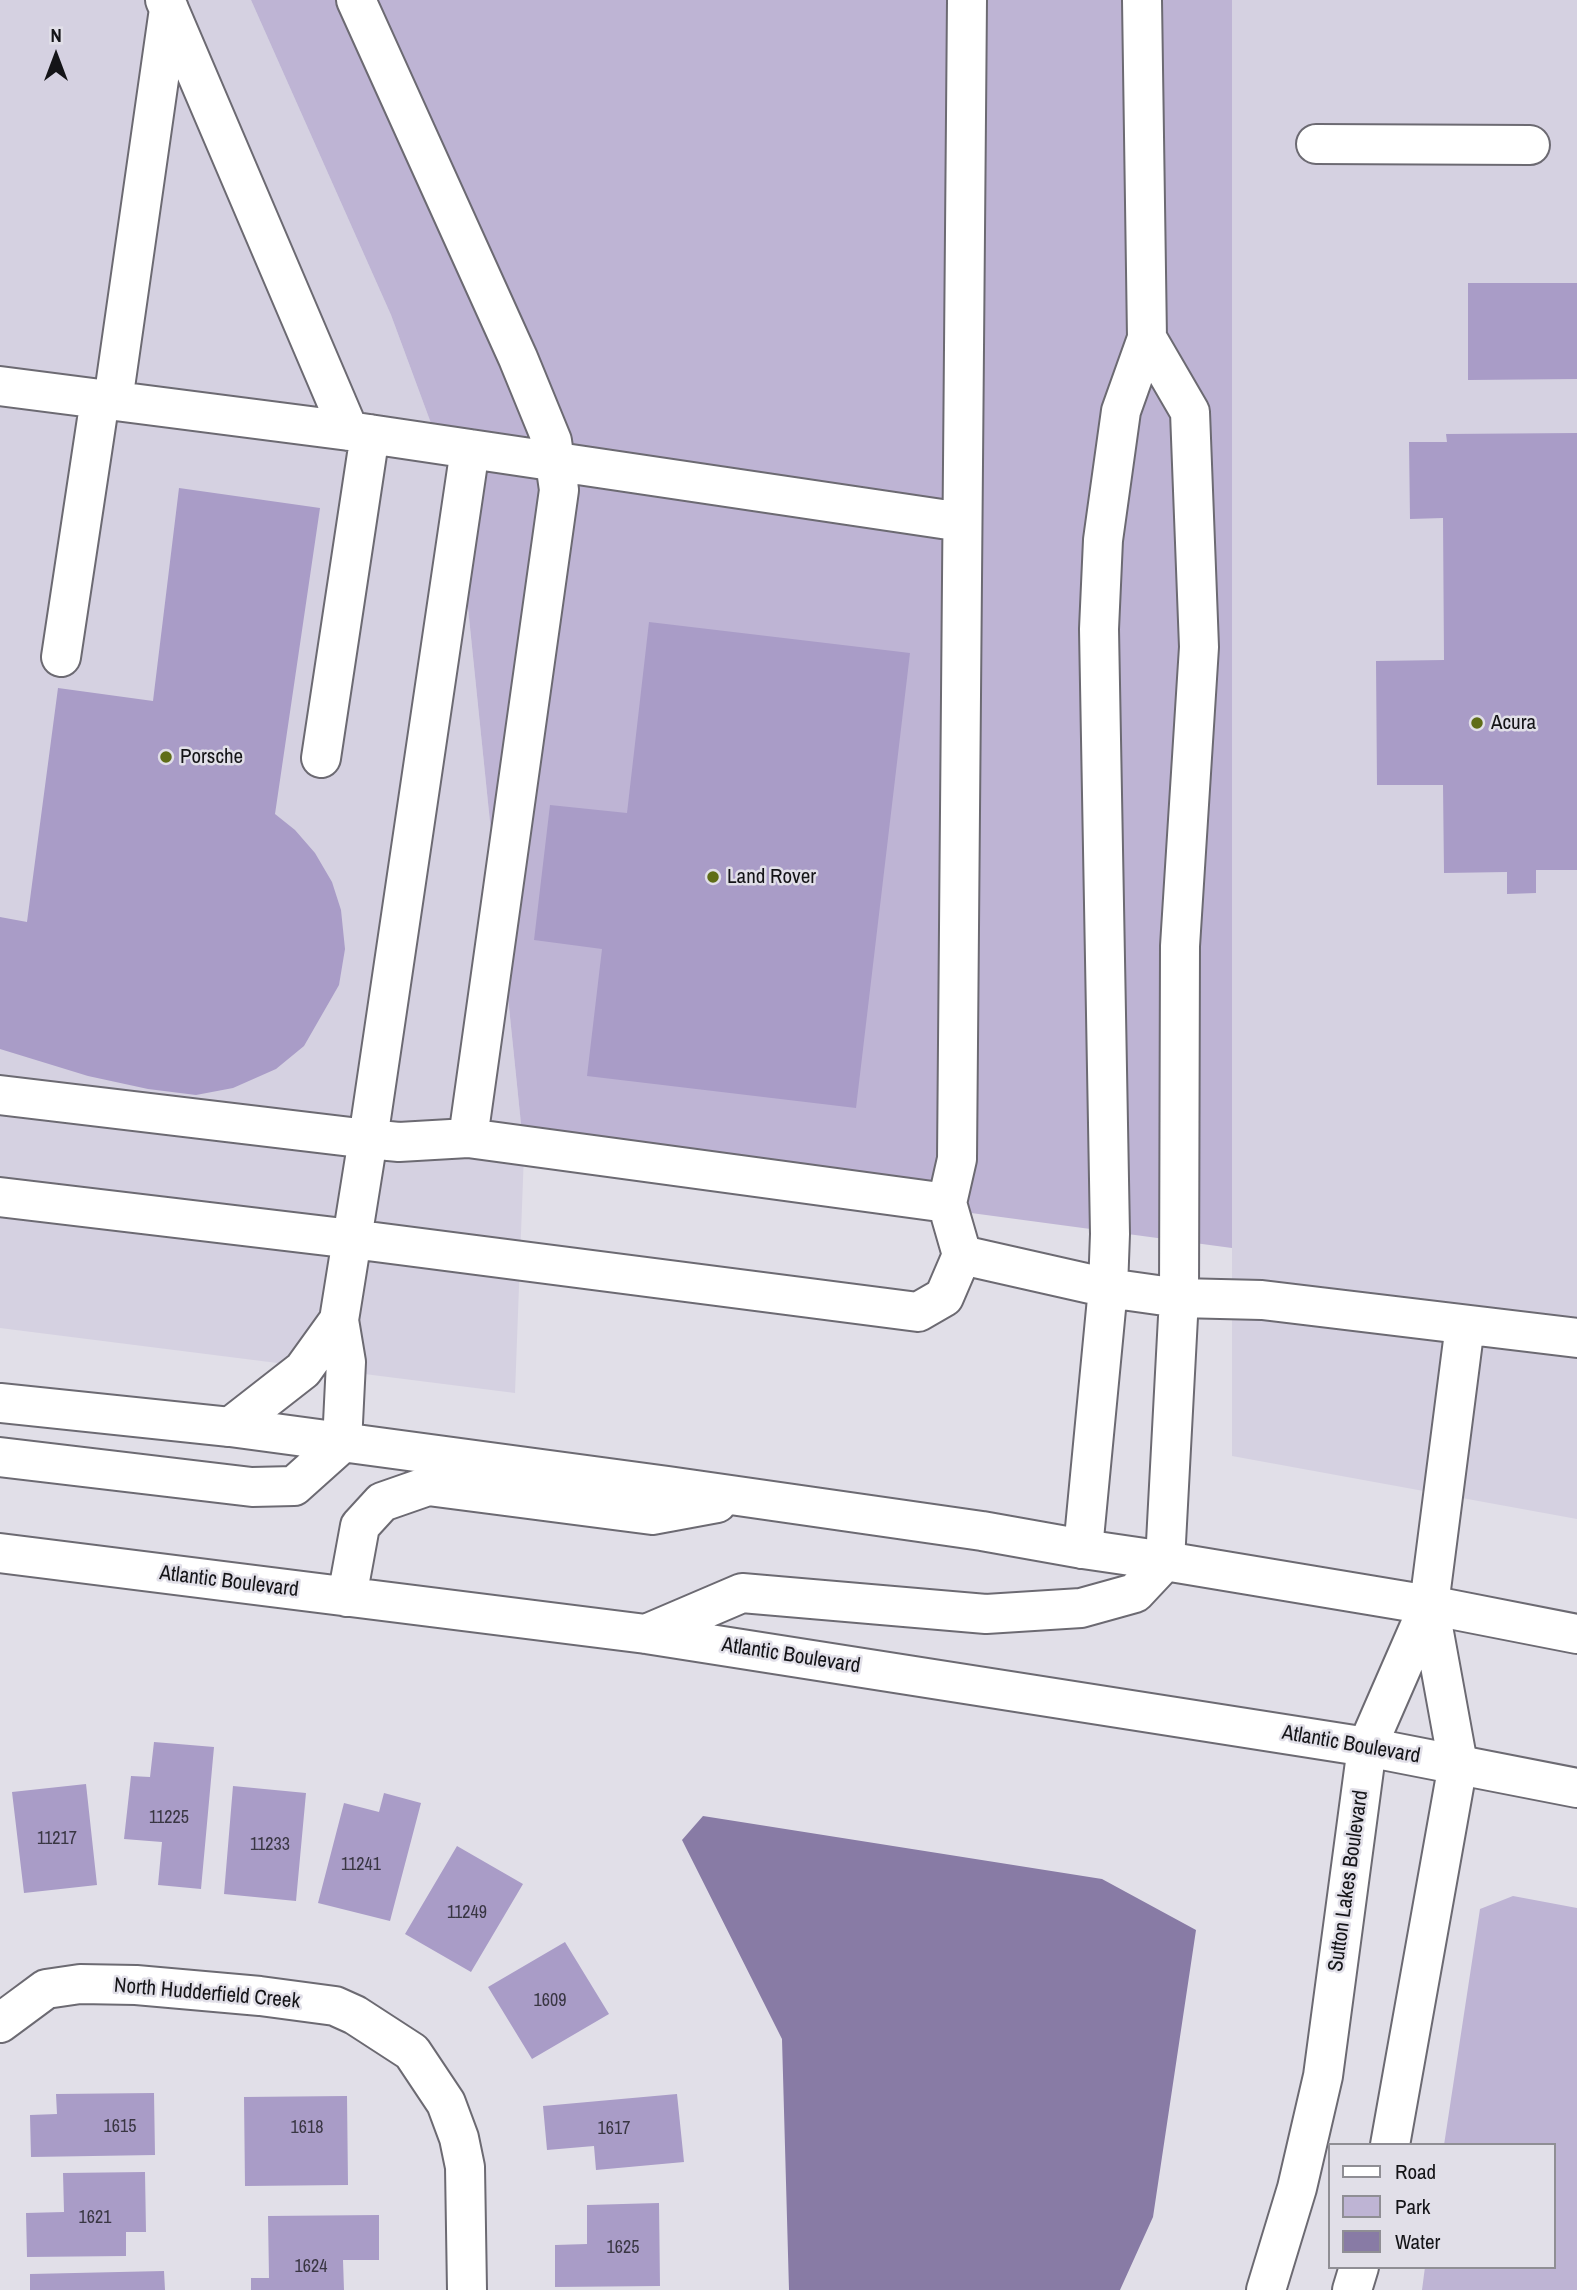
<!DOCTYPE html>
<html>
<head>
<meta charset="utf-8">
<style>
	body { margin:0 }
	#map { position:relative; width:1577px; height:2290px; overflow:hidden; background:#e1dfe8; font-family:"Archivo Narrow",sans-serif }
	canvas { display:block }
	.legend { position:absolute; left:1328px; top:2143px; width:228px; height:126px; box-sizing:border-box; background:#e1dfe8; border:2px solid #8f8e94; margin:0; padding:9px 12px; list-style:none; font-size:21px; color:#141417 }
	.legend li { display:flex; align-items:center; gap:14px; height:35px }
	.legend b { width:35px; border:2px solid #8f8e94 }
	.north { position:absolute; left:21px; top:21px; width:70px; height:70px; -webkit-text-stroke:5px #e1dfe8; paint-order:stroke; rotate:0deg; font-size:19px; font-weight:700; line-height:28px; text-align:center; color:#141417 }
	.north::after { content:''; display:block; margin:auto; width:24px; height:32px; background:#141417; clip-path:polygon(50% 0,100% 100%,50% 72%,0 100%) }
</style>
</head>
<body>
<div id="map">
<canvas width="1577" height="2290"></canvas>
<ul class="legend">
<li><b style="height:9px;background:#fff"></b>Road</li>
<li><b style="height:19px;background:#beb4d4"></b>Park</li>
<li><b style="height:19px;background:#887ba5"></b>Water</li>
</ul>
<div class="north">N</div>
</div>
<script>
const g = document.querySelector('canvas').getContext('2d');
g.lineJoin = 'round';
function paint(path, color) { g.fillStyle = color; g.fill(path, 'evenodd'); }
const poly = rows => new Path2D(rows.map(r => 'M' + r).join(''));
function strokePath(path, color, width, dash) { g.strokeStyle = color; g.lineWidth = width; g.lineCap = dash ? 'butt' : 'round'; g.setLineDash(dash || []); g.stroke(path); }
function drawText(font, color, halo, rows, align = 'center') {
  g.font = font + ' "Archivo Narrow",sans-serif'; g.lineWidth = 5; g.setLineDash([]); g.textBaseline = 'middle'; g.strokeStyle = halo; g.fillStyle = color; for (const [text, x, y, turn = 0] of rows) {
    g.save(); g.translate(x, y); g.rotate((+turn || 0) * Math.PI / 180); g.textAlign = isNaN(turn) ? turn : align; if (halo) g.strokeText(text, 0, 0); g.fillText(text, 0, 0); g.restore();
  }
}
paint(poly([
	[0,0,251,0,391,315,456,491,524,1153,515,1393,0,1328],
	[1232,0,1577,0,1577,1519,1232,1456]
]), '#d5d1e1');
paint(poly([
	[251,0,1232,0,1232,1248,524,1153,456,491,391,315],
	[1513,1896,1577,1908,1577,2290,1422,2290,1425,2267,1554,2267,1554,2145,1444,2145,1480,1909]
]), '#beb4d4');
paint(poly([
	[703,1816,1102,1879,1196,1930,1153,2217,1120,2290,789,2290,782,2039,682,1840]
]), '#887ba5');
paint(poly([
	[1468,283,1577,283,1577,379,1468,380],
	[1577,433,1577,870,1536,870,1536,893,1507,894,1507,872,1444,873,1443,785,1377,785,1376,661,1444,660,1443,518,1410,519,1409,442,1447,442,1446,434],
	[179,488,320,508,275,814,295,830,315,853,332,882,341,910,345,949,339,985,304,1046,276,1069,233,1088,196,1095,148,1089,88,1076,0,1049,0,917,27,922,58,688,153,701],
	[649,622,910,653,856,1108,587,1076,602,949,534,940,550,805,627,813],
	[154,1742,214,1747,201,1889,158,1885,162,1842,124,1839,131,1776,150,1777],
	[86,1784,97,1885,24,1893,12,1792],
	[233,1786,306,1793,296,1901,224,1894],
	[384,1793,421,1803,390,1921,318,1903,344,1803,379,1812],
	[457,1846,523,1884,471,1972,405,1934],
	[565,1942,609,2014,532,2059,488,1987],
	[154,2093,155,2155,31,2157,30,2115,57,2114,56,2094],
	[677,2094,684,2162,596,2170,594,2146,547,2150,543,2106],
	[347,2096,348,2185,245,2186,244,2097],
	[145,2172,146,2232,126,2232,126,2256,27,2257,26,2213,64,2212,63,2173],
	[659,2203,660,2286,555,2287,555,2245,587,2244,587,2205],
	[379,2215,379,2260,343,2260,344,2290,251,2290,251,2278,269,2278,268,2216],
	[164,2271,165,2290,30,2290,30,2274]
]), '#a99cc7');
const minor = poly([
	[165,0,349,431],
	[1316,144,1530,145],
	[1147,338,1190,412,1199,647,1180,946,1179,1298,1165,1561],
	[0,386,349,431,962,522],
	[113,401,169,9],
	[61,657,100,399],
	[321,758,370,434],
	[0,1095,368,1139,470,449],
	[468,1138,947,1203,962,1255,1108,1288,1179,1298,1262,1300,1577,1338],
	[0,1197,352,1239,918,1312,944,1297,962,1255],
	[947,1203,957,1159,967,0],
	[230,1427,303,1370,339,1320],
	[342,1443,346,1362,339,1320,368,1139,399,1142,468,1138,559,490,552,441,518,358,356,0],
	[1083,1549,1108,1288,1110,1234,1099,629,1103,540,1121,411,1147,338,1142,0],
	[0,2023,46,1989,80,1984,136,1985,260,1996,335,2006,355,2015,412,2052,446,2103,459,2138,465,2167,467,2290],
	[1390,2145,1458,1764,1429,1605],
	[1266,2290,1297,2188,1323,2076,1367,1747,1429,1605,1465,1325],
	[1352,2290,1359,2267]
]);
const major = poly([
	[1083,1549,1165,1561]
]);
const highway = poly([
	[0,1403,230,1427,668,1486,982,1531,1083,1549],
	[0,1457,252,1487,294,1486,342,1443],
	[0,1553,646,1634,1367,1747,1577,1788],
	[347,1597,360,1526,382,1502,428,1486,652,1515,717,1503],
	[646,1634,742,1593,986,1614,1081,1608,1135,1593,1165,1561,1429,1605,1577,1634]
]);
strokePath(minor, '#6c6a72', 42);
strokePath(major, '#6c6a72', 42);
strokePath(highway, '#6c6a72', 42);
strokePath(minor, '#fff', 38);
strokePath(major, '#fff', 38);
strokePath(highway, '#fff', 38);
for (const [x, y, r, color] of [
	[1477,723,7,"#5f6d17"],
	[166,757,7,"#5f6d17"],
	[713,877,7,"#5f6d17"]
]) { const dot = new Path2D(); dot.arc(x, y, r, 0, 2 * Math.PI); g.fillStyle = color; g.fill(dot); strokePath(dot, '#e1dfe8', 2.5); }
drawText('18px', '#393643', null, [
	["11225",169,1818],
	["11217",57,1839],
	["11233",270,1845],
	["11241",361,1865],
	["11249",467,1913],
	["1609",550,2001],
	["1615",120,2127],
	["1618",307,2128],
	["1617",614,2129],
	["1621",95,2218],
	["1625",623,2248],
	["1624",311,2267]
]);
drawText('21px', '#141417', '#e1dfe8', [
	["Acura",1491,723],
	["Porsche",180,757],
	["Land Rover",727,877]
], 'left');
drawText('21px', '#141417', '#e1dfe8', [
	["Atlantic Boulevard",229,1582,7],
	["Atlantic Boulevard",791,1656,9],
	["Atlantic Boulevard",1351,1745,10],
	["Sutton Lakes Boulevard",1349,1881,-82],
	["North Hudderfield Creek",207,1994,5]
]);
</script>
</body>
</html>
